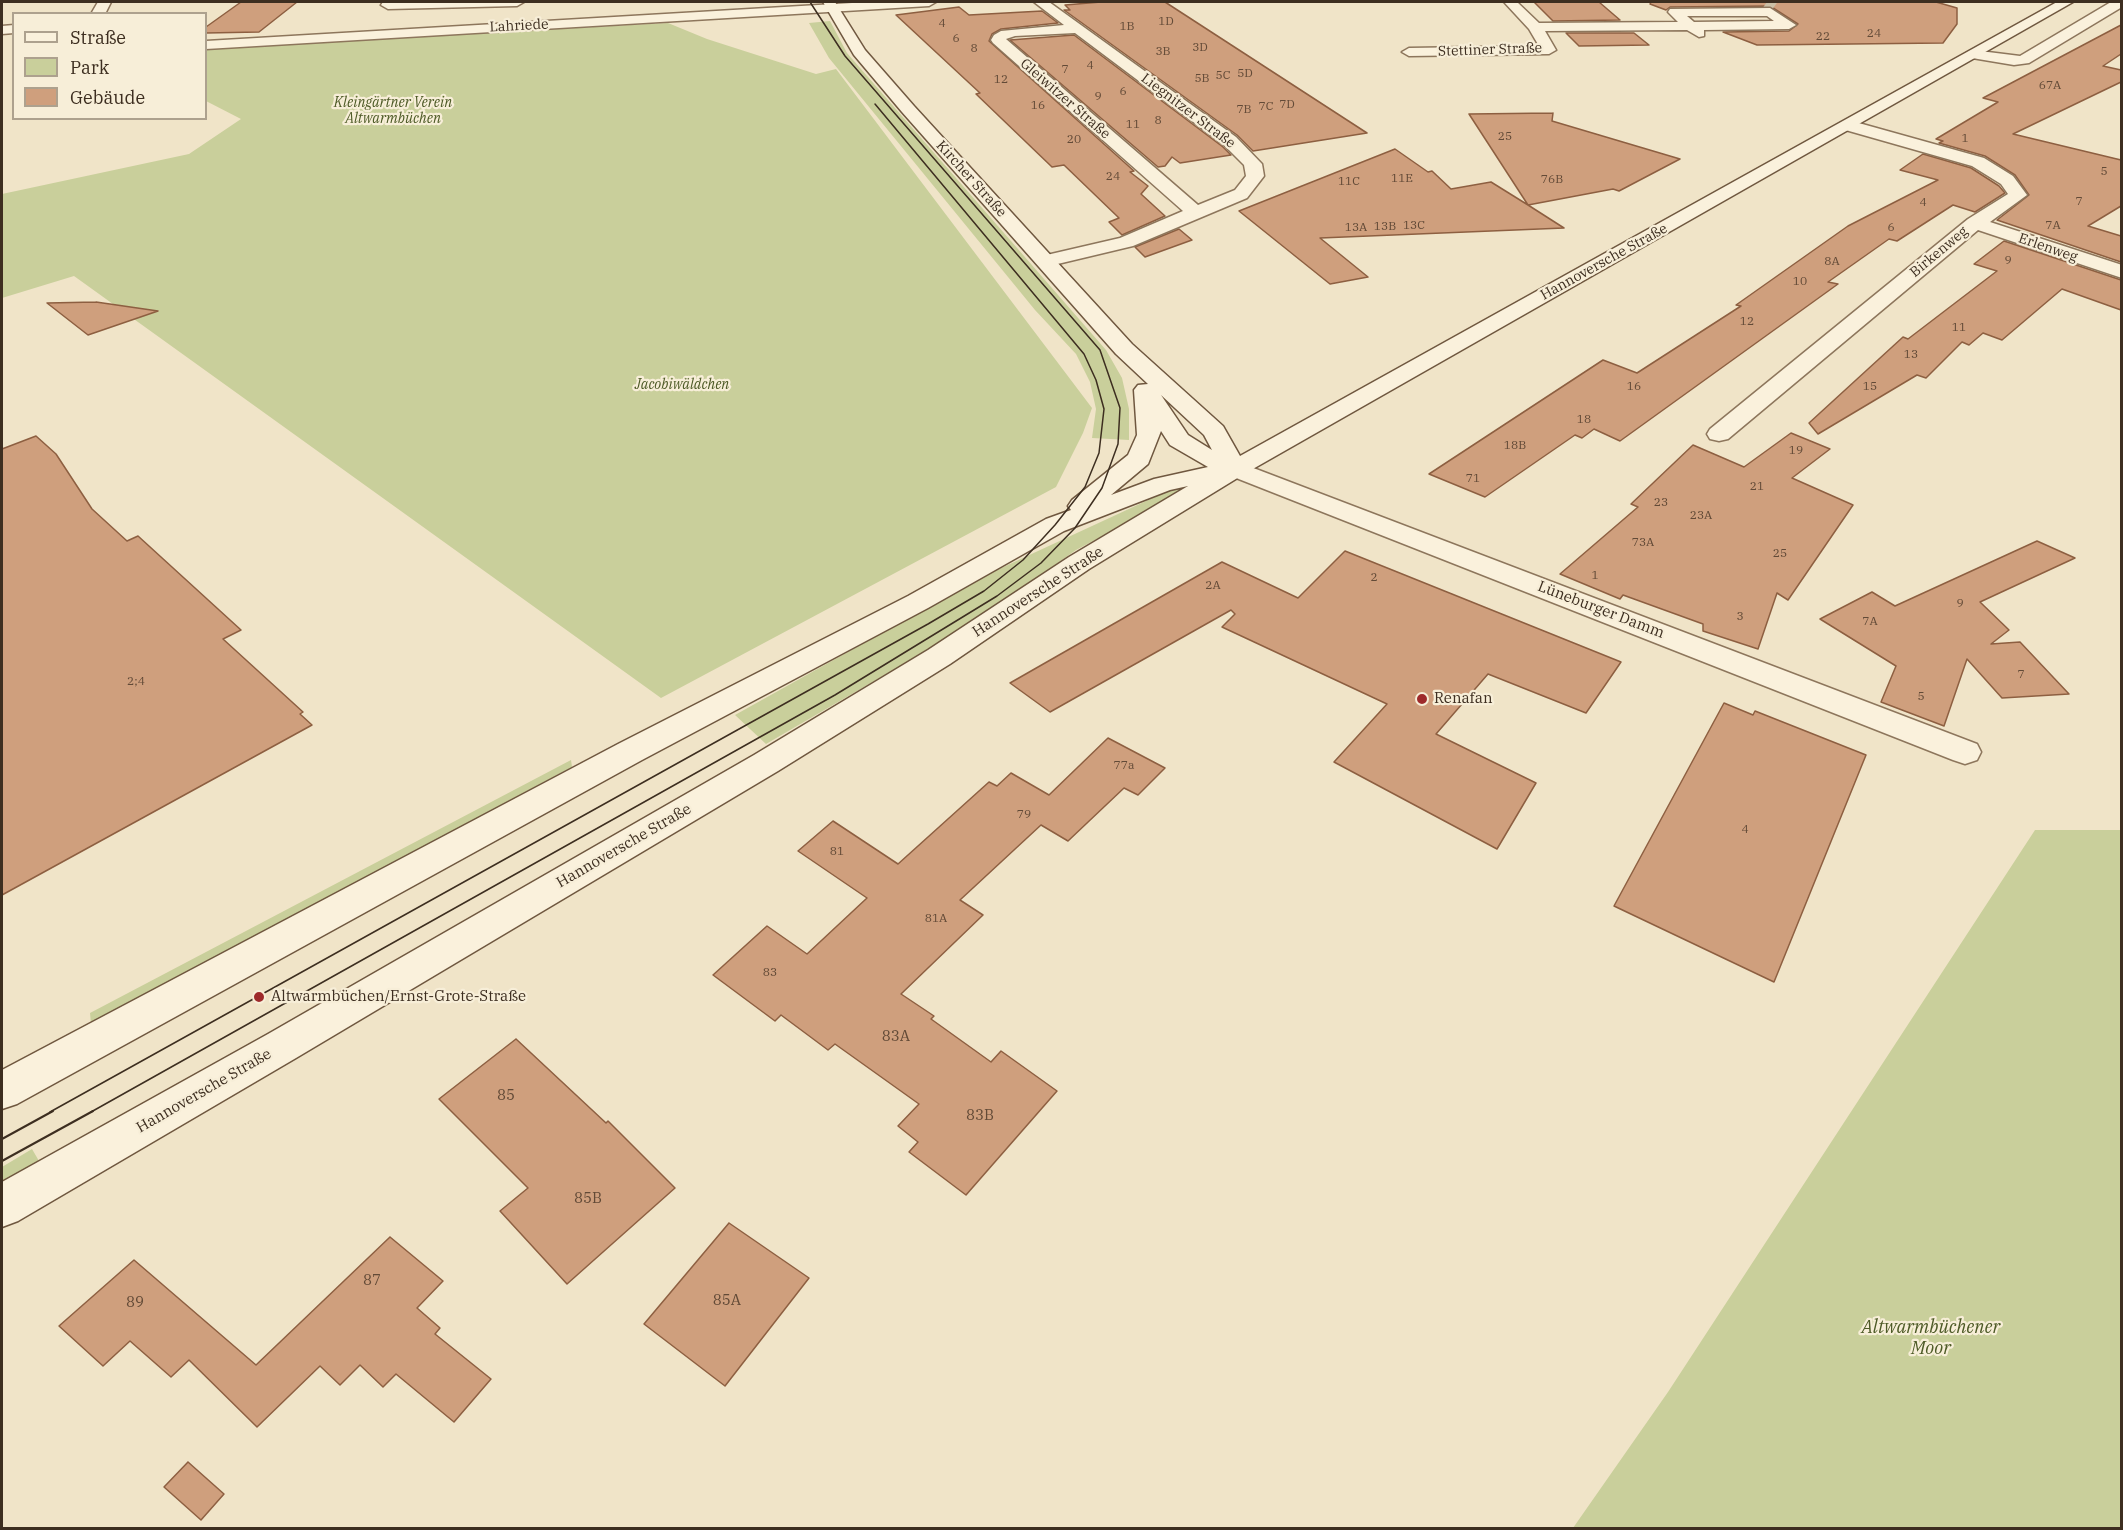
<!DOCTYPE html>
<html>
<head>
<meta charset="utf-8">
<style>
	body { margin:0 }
	#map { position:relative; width:2123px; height:1530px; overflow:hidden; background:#f0e4c8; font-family:"IBM Plex Serif",serif }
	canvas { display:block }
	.frame { position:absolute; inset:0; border:3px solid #3d2e20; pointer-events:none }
	.legend { position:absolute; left:12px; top:12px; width:195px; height:108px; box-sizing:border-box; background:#f7eed8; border:2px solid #ada18e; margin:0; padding:8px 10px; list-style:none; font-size:18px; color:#3d2e20 }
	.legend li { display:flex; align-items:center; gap:12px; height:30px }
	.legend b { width:30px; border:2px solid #ada18e }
</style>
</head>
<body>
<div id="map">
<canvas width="2123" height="1530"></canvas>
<div class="frame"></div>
<ul class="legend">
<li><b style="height:8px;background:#faf1dc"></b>Straße</li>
<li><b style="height:16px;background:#c9cf9b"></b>Park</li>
<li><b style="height:16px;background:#cf9f7d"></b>Gebäude</li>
</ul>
</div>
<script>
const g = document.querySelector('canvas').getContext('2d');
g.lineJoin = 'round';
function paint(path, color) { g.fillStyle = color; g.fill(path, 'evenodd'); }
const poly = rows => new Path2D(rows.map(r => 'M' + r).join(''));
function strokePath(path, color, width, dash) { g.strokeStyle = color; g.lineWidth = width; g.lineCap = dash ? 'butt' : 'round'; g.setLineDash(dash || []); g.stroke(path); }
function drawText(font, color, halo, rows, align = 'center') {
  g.font = font + ' "IBM Plex Serif",serif'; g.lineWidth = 4.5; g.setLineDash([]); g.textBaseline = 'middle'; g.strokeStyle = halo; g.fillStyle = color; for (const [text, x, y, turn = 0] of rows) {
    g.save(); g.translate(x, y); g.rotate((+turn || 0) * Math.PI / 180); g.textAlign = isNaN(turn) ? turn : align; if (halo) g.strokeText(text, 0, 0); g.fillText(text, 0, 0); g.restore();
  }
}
paint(poly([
	[830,21,847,53,1106,350,1122,378,1129,409,1129,440,1092,438,1096,409,1090,382,1076,354,1035,310,829,58,809,23],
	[668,23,707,39,816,74,836,69,1092,408,1083,433,1056,487,661,698,74,276,2,298,2,194,189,154,241,119,206,101,206,48],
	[1204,482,1076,550,972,624,766,744,735,715,984,576,1172,489],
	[571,760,572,767,91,1024,90,1013],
	[2035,830,2121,830,2121,1528,1573,1528,1668,1392],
	[32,1149,39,1161,2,1182,2,1167]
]), '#c9cf9b');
const building = poly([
	[241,2,297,2,259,32,206,33,206,27,241,2],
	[1101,2,1165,2,1367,133,1253,151,1237,135,1064,10,1070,10,1065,5,1101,2],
	[1534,2,1599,2,1620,20,1553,21,1534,2],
	[1651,2,1936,2,1957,8,1957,24,1943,43,1757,45,1723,32,1789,31,1798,24,1770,6,1670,7,1666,10,1650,4,1651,2],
	[959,7,969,15,1042,11,1058,23,1001,29,992,34,989,41,1134,171,1130,172,1148,186,1141,194,1165,216,1122,235,1109,222,1119,218,1064,165,1052,167,976,94,980,93,896,15,959,7],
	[2121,25,2121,54,2103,66,2121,70,2121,82,2013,134,2121,160,2121,206,2088,226,2121,236,2121,262,1997,220,2029,195,2015,175,1985,156,1939,143,1943,141,1936,139,1998,102,1983,98,2121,25],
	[1566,33,1634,33,1649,45,1579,46,1566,33],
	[1074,35,1223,147,1231,155,1180,163,1172,157,1165,166,1158,167,1010,40,1074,35],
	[1553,113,1552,121,1680,159,1619,191,1613,189,1528,205,1564,228,1320,238,1368,277,1330,284,1239,211,1395,149,1428,172,1432,171,1451,189,1491,182,1528,205,1469,114,1553,113],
	[1923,154,1971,168,1999,186,2005,193,1975,212,1953,205,1897,241,1889,239,1828,282,1838,284,1620,441,1594,429,1582,438,1575,435,1485,497,1429,474,1603,360,1637,373,1741,306,1736,305,1848,226,1938,180,1900,170,1923,154],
	[1179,229,1192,240,1145,257,1135,247,1179,229],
	[2004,241,2121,280,2121,310,2062,289,2002,340,1983,333,1969,345,1962,342,1926,378,1917,375,1818,434,1809,423,1903,337,1908,339,1997,271,1974,264,2004,241],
	[96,302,158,311,88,335,47,303,96,302],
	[1791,433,1830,449,1792,478,1853,505,1788,600,1777,593,1758,649,1703,631,1703,624,1623,595,1620,599,1560,574,1638,507,1631,504,1693,445,1744,467,1791,433],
	[36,436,56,454,92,509,127,541,138,536,241,630,223,639,303,712,300,714,312,725,2,895,2,449,36,436],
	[2037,541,2075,558,1980,602,2009,630,1991,644,2020,642,2069,694,2002,698,1967,659,1944,726,1881,702,1896,666,1820,619,1872,592,1895,606,2037,541],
	[1345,551,1621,662,1586,713,1488,674,1436,734,1536,783,1497,849,1334,762,1387,704,1222,627,1235,614,1231,610,1050,712,1010,683,1222,562,1298,598,1345,551],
	[1724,703,1753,715,1755,711,1866,755,1774,982,1614,906,1724,703],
	[1108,738,1165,768,1138,795,1124,788,1068,841,1041,825,960,900,983,915,901,994,934,1016,931,1019,991,1062,1001,1051,1057,1091,966,1195,909,1152,918,1142,898,1126,919,1104,835,1044,828,1050,781,1015,775,1021,713,975,767,926,807,954,867,898,798,851,833,821,898,864,989,782,997,786,1011,773,1049,795,1108,738],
	[516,1039,606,1123,608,1121,675,1188,567,1284,500,1211,528,1188,439,1099,516,1039],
	[729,1223,809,1278,725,1386,644,1324,729,1223],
	[390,1237,443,1281,417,1308,440,1328,435,1334,491,1379,454,1422,396,1374,383,1387,360,1365,340,1385,320,1366,257,1427,189,1360,171,1377,130,1341,103,1366,59,1326,134,1260,256,1365,390,1237],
	[188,1462,224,1494,201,1520,164,1487,188,1462]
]);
paint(building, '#cf9f7d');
strokePath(building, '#8d5f41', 1.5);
strokePath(poly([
	[1767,2,1774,7]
]), '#ccc0a6', 15, [15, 8]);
const street = poly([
	[98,2,111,2,105,14,91,14,98,2],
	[383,2,524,2,517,6,388,9,381,5,383,2],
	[869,2,936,2,929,6,206,49,206,41,869,2],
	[1034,2,1049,2,1236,137,1262,164,1264,176,1247,198,1133,246,1045,267,1038,265,1035,261,1038,257,1120,238,1183,211,993,43,991,40,994,35,1001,31,1064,25,1034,2],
	[1075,33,1224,145,1244,165,1246,176,1235,190,1198,205,1006,39,1015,36,1075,33],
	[1504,2,1517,2,1539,23,1678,22,1668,12,1670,9,1770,8,1796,25,1789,29,1704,30,1704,36,1699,37,1687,30,1545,31,1556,50,1549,54,1409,56,1402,52,1409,48,1539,46,1529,29,1504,2],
	[1687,16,1767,16,1774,21,1694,22,1687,16],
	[2111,2,2122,2,2122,7,2029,63,2014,65,1972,58,1965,54,1972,50,2020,56,2111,2],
	[14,25,14,33,2,34,2,26,14,25],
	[1848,120,1984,158,2013,176,2027,195,1990,222,2122,265,2122,278,1978,230,1728,439,1719,441,1710,439,1707,434,1710,429,1968,219,2008,194,2001,184,1972,166,1842,129,1840,125,1848,120],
	[1235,461,1977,744,1981,752,1977,760,1965,764,1953,760,1226,474,1222,469,1226,464,1235,461]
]);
const secondary = poly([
	[823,2,835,2,865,50,914,106,1132,344,1223,426,1240,456,2057,2,2073,2,1244,474,1089,569,950,664,778,771,296,1058,18,1221,2,1227,2,1182,268,1034,754,755,928,650,1069,557,1188,486,1170,490,1064,531,928,608,642,760,17,1104,2,1109,2,1070,618,744,908,596,1046,519,1071,510,1068,506,1072,500,1128,455,1137,435,1134,390,1138,385,1148,384,1116,354,902,112,854,55,823,2],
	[1161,395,1204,435,1212,450,1188,435,1161,395],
	[1161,431,1170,445,1208,467,1154,479,1111,495,1148,464,1161,431]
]);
strokePath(street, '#8d765c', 3);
strokePath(secondary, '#6f573f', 3);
paint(street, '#faf1dc');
paint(secondary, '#faf1dc');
strokePath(poly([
	[50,1112,928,624,984,591,1023,560,1055,525,1085,487,1099,453,1104,409,1096,380,1084,354,875,104],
	[91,1112,835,695,997,596,1041,563,1075,528,1102,488,1118,444,1120,408,1100,350,845,56,810,2]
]), '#3d2e20', 1.5);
strokePath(poly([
	[2,1139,53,1111],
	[2,1161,93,1111]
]), '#3d2e20', 2);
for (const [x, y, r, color] of [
	[1422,699,6,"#9e2a2b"],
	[259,997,6,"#9e2a2b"]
]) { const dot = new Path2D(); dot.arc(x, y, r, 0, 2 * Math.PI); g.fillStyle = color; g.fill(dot); strokePath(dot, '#f7eed8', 2); }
drawText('12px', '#624a37', null, [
	["1D",1166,22],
	["4",942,24],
	["1B",1127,27],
	["24",1874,34],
	["22",1823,37],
	["6",956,39],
	["3D",1200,48],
	["8",974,49],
	["3B",1163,52],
	["4",1090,66],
	["7",1065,70],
	["5D",1245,74],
	["5C",1223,76],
	["5B",1202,79],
	["12",1001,80],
	["67A",2050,86],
	["6",1123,92],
	["9",1098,97],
	["7D",1287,105],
	["16",1038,106],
	["7C",1266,107],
	["7B",1244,110],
	["8",1158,121],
	["11",1133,125],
	["25",1505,137],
	["1",1965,139],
	["20",1074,140],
	["5",2104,172],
	["24",1113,177],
	["11E",1402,179],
	["76B",1552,180],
	["11C",1349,182],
	["7",2079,202],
	["4",1923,203],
	["13C",1414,226],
	["7A",2053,226],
	["13B",1385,227],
	["13A",1356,228],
	["6",1891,228],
	["9",2008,261],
	["8A",1832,262],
	["10",1800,282],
	["12",1747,322],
	["11",1959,328],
	["13",1911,355],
	["16",1634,387],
	["15",1870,387],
	["18",1584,420],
	["18B",1515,446],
	["19",1796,451],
	["71",1473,479],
	["21",1757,487],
	["23",1661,503],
	["23A",1701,516],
	["73A",1643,543],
	["25",1780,554],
	["1",1595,576],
	["2",1374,578],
	["2A",1213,586],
	["9",1960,604],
	["3",1740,617],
	["7A",1870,622],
	["7",2021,675],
	["2;4",136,682],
	["5",1921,697],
	["77a",1124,766],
	["79",1024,815],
	["4",1745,830],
	["81",837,852],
	["81A",936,919],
	["83",770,973]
]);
drawText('14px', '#3d2e20', '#f7eed8', [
	["Lahriede",519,26,-3],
	["Stettiner Straße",1490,50,-2],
	["Gleiwitzer Straße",1065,99,41],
	["Liegnitzer Straße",1188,111,37],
	["Kircher Straße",971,179,48],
	["Erlenweg",2048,248,19],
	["Birkenweg",1939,252,-40],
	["Hannoversche Straße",1604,262,-29]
]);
drawText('italic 14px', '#4d5a26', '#f7eed8', [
	["Kleingärtner Verein",393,103],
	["Altwarmbüchen",393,119],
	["Jacobiwäldchen",682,385]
]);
drawText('15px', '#3d2e20', '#f7eed8', [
	["Hannoversche Straße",1038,592,-33],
	["Lüneburger Damm",1601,610,21],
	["Hannoversche Straße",624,846,-30],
	["Hannoversche Straße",204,1091,-30]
]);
drawText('15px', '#3d2e20', '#f7eed8', [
	["Renafan",1434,699],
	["Altwarmbüchen/Ernst-Grote-Straße",271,997]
], 'left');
drawText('15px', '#624a37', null, [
	["83A",896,1037],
	["85",506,1096],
	["83B",980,1116],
	["85B",588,1199],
	["87",372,1281],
	["85A",727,1301],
	["89",135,1303]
]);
drawText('italic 18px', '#4d5a26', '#f7eed8', [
	["Altwarmbüchener",1931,1328],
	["Moor",1931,1349]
]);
</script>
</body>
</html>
